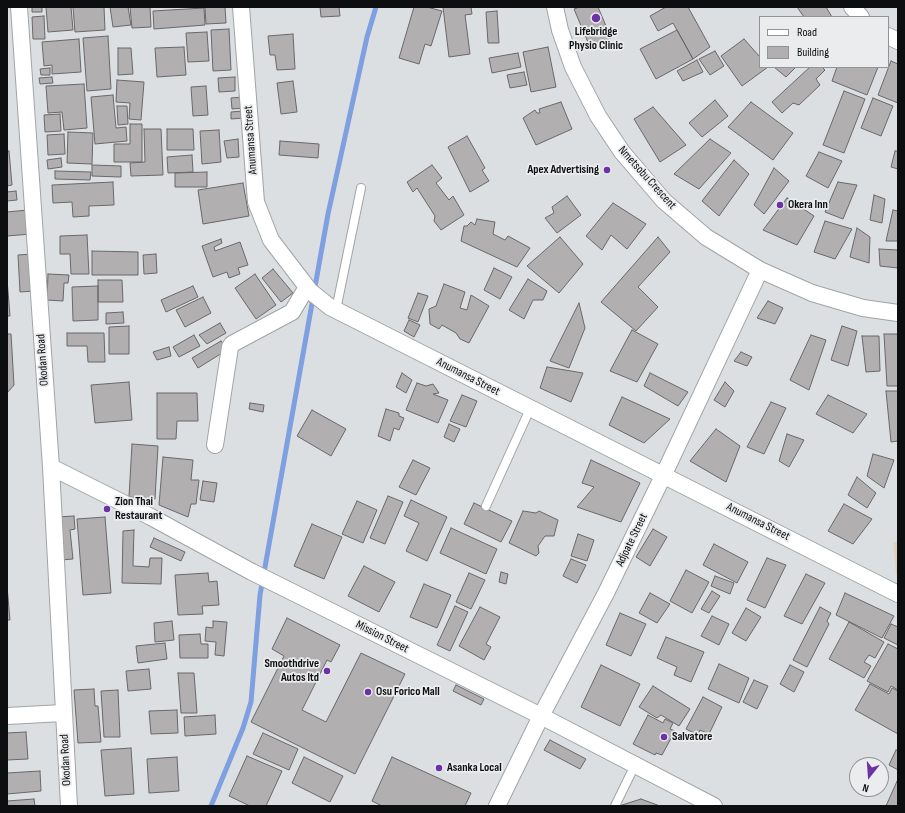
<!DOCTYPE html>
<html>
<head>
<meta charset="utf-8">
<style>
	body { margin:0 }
	#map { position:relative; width:905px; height:813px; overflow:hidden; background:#dcdfe1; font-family:"Sofia Sans Condensed",sans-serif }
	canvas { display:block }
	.frame { position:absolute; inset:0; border:8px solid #0d0e0f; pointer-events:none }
	.legend { position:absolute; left:759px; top:16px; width:130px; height:52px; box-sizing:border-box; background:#eaecee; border:1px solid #929395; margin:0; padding:5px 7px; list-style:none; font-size:12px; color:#0d0e0f }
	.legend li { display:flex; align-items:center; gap:8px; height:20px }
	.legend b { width:20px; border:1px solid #929395 }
	.north { position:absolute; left:849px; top:757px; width:40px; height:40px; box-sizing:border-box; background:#eaecee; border:1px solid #929395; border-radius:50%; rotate:197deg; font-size:11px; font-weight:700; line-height:16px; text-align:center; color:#0d0e0f }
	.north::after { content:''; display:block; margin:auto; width:14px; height:18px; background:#6c31a7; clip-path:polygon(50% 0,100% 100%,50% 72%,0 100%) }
</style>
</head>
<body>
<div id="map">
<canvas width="905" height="813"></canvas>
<div class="frame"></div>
<ul class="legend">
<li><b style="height:5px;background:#fff"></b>Road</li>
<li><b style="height:11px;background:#b2afb1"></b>Building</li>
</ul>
<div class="north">N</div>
</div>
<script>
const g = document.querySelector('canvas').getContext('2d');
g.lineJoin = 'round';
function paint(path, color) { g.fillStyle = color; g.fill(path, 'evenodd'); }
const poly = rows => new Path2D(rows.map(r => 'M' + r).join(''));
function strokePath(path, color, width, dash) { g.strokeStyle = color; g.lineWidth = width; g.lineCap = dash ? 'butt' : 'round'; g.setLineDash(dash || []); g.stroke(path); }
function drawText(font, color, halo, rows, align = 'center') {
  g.font = font + ' "Sofia Sans Condensed",sans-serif'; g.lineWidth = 3.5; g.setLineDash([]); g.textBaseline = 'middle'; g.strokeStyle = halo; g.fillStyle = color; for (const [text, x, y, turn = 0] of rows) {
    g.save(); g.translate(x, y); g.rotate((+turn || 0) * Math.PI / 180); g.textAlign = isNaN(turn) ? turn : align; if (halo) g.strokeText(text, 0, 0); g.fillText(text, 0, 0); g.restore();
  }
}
paint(poly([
	[893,542,898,542,898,575,896,574]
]), '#e1d2c0');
strokePath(poly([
	[211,806,243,728,251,702,260,595,328,214,367,37,376,7]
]), '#7e9fe0', 5);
const building = poly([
	[32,7,42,7,42,12,32,12,32,7],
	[46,7,71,7,73,30,48,32,46,7],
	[73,7,104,7,105,30,75,32,73,7],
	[110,7,128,7,131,25,113,27,110,7],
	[130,7,150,7,151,27,132,28,130,7],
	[205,7,225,7,226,23,206,24,205,7],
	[320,7,339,7,340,16,321,17,320,7],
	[414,7,427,7,442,11,431,46,425,44,419,64,399,58,414,7],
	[443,7,471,7,472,14,465,15,470,54,449,57,443,7],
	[580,7,598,7,611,38,590,47,574,9,580,7],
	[666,7,688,7,710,47,693,59,673,23,658,31,650,16,666,7],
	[797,7,826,7,832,17,804,17,797,7],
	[204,8,205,25,154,29,153,11,204,8],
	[497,11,499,43,488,43,486,12,497,11],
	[44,16,45,39,33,39,32,17,44,16],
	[229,29,231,70,213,71,211,30,229,29],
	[677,30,693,59,656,79,640,49,677,30],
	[207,32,209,61,188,62,186,33,207,32],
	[293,34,295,69,277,70,275,55,270,55,268,36,293,34],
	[108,36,111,89,87,91,83,38,108,36],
	[79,39,81,72,52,74,52,65,44,66,42,42,79,39],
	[744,39,760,57,760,67,768,67,742,86,721,56,744,39],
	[184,47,186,75,157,77,155,48,184,47],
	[548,47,556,87,531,92,523,52,548,47],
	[118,48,131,48,133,74,118,75,118,48],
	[715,51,724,66,710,75,699,59,715,51],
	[518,53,521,67,492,73,489,58,518,53],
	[697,60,703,72,683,81,677,71,697,60],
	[891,61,898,64,898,103,878,95,891,61],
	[774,67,796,67,786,77,774,67],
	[810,67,822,67,825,70,816,79,820,85,799,105,793,103,782,113,772,102,810,67],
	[837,67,878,67,867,95,832,81,837,67],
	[50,68,50,75,41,75,40,69,50,68],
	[524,72,527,85,510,88,507,75,524,72],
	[52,77,53,83,40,84,39,78,52,77],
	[235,77,235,91,219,92,218,78,235,77],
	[117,80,144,82,141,120,129,119,130,103,116,102,117,80],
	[293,81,297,112,281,114,277,83,293,81],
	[84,84,87,128,64,130,62,112,48,113,46,86,84,84],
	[206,86,208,115,193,116,191,87,206,86],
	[844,91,865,99,844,153,823,145,844,91],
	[113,95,116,128,126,127,127,141,95,144,91,97,113,95],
	[243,97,244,108,232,109,231,98,243,97],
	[873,98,893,106,881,136,861,128,873,98],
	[715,100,728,116,702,137,689,123,715,100],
	[561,102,572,129,536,145,523,118,535,110,537,113,540,113,539,109,561,102],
	[751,102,793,133,773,160,728,127,751,102],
	[117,106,127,106,128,124,118,125,117,106],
	[653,107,686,145,660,162,634,119,653,107],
	[243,111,244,118,231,119,231,112,243,111],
	[60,114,61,131,45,132,44,115,60,114],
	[130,124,142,124,142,162,114,162,114,144,130,144,130,124],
	[144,129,161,129,163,175,131,176,130,163,145,162,144,129],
	[167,129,193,129,194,150,167,150,167,129],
	[219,130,221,162,202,164,200,131,219,130],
	[68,132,93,133,92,164,67,163,68,132],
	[64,134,65,154,48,155,47,135,64,134],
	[467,136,485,168,482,170,489,181,470,192,448,147,467,136],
	[238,139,239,157,227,158,224,141,238,139],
	[710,139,731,153,699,189,674,174,710,139],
	[280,141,319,144,318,158,279,155,280,141],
	[9,151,12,185,7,186,7,152,9,151],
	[895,151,898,151,898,169,891,167,895,151],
	[819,152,842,161,828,188,806,176,819,152],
	[192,155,193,172,168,173,167,157,192,155],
	[61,158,62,167,48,169,47,160,61,158],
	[734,160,749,174,719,216,702,201,734,160],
	[92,165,121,166,121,177,92,176,92,165],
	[432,165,442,178,436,183,449,200,453,196,464,215,441,230,434,221,435,216,417,188,413,192,407,182,432,165],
	[774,168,789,181,764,214,754,205,774,168],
	[55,171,91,172,90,180,55,179,55,171],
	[207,172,207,187,175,187,175,173,207,172],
	[113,182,114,205,89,206,89,216,73,217,72,202,53,203,52,185,113,182],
	[838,182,857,185,843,219,825,212,838,182],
	[243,183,249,216,203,224,198,190,243,183],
	[16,191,17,200,7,201,7,192,16,191],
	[874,195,885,199,882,223,870,220,874,195],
	[567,196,581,215,557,233,545,218,554,213,552,207,567,196],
	[787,198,814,216,797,245,763,230,787,198],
	[613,203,646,224,627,249,611,235,602,250,586,236,613,203],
	[28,210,31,234,7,236,7,212,28,210],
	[893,210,898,211,898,241,886,241,893,210],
	[477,219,495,222,493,234,505,240,508,236,530,248,517,267,461,241,464,226,467,226,471,222,475,225,477,219],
	[825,221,852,229,835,259,814,252,825,221],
	[857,228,870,237,869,263,850,257,857,228],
	[87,235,89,274,71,274,70,254,60,254,60,236,87,235],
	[560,237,583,264,559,293,527,266,560,237],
	[658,237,670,252,638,287,658,307,636,331,601,302,658,237],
	[221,239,222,243,214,247,215,251,240,242,248,265,238,268,240,274,229,278,227,272,213,277,202,246,221,239],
	[879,249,898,250,898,268,880,266,879,249],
	[92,251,138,252,138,275,92,275,92,251],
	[33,254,35,291,20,292,18,255,33,254],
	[156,254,157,273,144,274,143,255,156,254],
	[494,268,512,277,500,299,484,290,494,268],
	[273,269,293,293,281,302,262,278,273,269],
	[48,274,69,275,68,283,64,283,63,301,47,300,48,274],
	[255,274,276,305,256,319,235,288,255,274],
	[7,279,10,316,7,316,7,279],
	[528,279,547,291,543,300,533,300,524,319,509,310,528,279],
	[98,280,122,280,123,302,98,302,98,280],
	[444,284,465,292,460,308,467,310,471,295,489,306,469,343,460,339,456,333,442,325,439,329,430,324,429,309,436,306,444,284],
	[98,286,98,320,73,321,72,287,98,286],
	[193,286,198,297,166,312,161,300,193,286],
	[418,293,428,296,418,322,408,318,418,293],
	[203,297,211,313,185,327,176,310,203,297],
	[768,301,783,308,775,324,757,318,768,301],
	[579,303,585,328,569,368,550,361,579,303],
	[123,312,124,323,106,324,106,313,123,312],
	[409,320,420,325,414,337,404,331,409,320],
	[220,323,226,333,207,344,199,335,220,323],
	[129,326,129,354,109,354,109,327,129,326],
	[842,326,857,331,848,366,831,360,842,326],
	[632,330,658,344,637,382,610,371,632,330],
	[67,333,104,333,105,362,88,362,87,346,67,346,67,333],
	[7,334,11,334,14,385,7,393,7,334],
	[884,334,898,334,898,386,887,386,884,334],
	[194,335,200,346,179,357,173,347,194,335],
	[811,335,826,340,809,390,790,380,811,335],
	[862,336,879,336,880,371,866,372,862,336],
	[221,341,227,350,198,368,192,358,221,341],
	[169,347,171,356,157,360,153,352,169,347],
	[741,352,752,357,747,366,734,361,741,352],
	[547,367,583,373,571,402,540,388,547,367],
	[402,373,412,380,406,393,396,387,402,373],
	[650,373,688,392,678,406,644,386,650,373],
	[129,382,132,420,95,423,91,385,129,382],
	[725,382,734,391,725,407,714,400,725,382],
	[417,383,426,386,433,384,439,393,433,394,448,400,438,423,406,410,417,383],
	[886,391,898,391,898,441,891,442,886,391],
	[157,393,197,393,198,421,177,421,176,439,157,439,157,393],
	[462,395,477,401,466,427,450,421,462,395],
	[828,395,867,414,853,433,816,414,828,395],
	[622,397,670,419,644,443,609,425,622,397],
	[771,402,786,408,764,454,747,447,771,402],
	[250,403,264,405,263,412,249,409,250,403],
	[386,409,399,413,399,416,404,418,399,430,394,428,390,441,378,436,386,409],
	[312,410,346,429,331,456,297,436,312,410],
	[449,424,460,429,454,442,444,437,449,424],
	[716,429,740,446,726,482,690,461,716,429],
	[787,434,804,440,789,467,779,461,787,434],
	[132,444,158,446,155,499,129,497,132,444],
	[873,454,894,460,884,488,867,476,873,454],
	[163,457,193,460,191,480,199,480,196,504,191,504,188,517,159,505,163,457],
	[413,460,430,468,416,495,399,487,413,460],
	[591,460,640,483,621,522,577,507,594,487,582,483,591,460],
	[857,477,876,493,867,508,848,495,857,477],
	[203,481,217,483,214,502,200,500,203,481],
	[388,496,403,502,385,544,370,538,388,496],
	[411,500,447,517,427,561,406,551,419,523,404,516,411,500],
	[357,501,377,510,363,543,342,534,357,501],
	[474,503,512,521,501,542,464,524,474,503],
	[844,504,872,519,853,544,828,531,844,504],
	[523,511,536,513,539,511,558,520,554,536,545,536,538,546,539,553,536,556,509,543,523,511],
	[74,516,75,529,70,530,73,559,61,560,57,517,74,516],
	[105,517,111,593,83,595,77,519,105,517],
	[312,524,342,537,324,579,294,566,312,524],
	[451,528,497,549,486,574,440,553,451,528],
	[653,529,667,537,650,566,636,557,653,529],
	[134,530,133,566,149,567,150,558,162,558,161,584,122,583,123,531,134,530],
	[578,534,594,540,587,561,571,556,578,534],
	[154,538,185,552,181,561,150,547,154,538],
	[714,544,748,562,737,583,703,565,714,544],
	[767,558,786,565,765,608,747,600,767,558],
	[571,559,586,565,577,583,563,576,571,559],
	[364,566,395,582,379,612,348,596,364,566],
	[686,570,709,582,692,613,670,601,686,570],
	[501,572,508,574,506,584,499,582,501,572],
	[208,573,209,582,217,581,219,605,202,606,203,614,178,615,175,575,208,573],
	[469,573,485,580,471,609,456,602,469,573],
	[806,574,825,583,802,624,784,616,806,574],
	[715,576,734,583,730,594,711,586,715,576],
	[424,584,451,595,437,628,410,617,424,584],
	[7,586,10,620,7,620,7,586],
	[712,591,720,596,709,613,701,609,712,591],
	[650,593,670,604,657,623,639,613,650,593],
	[845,593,894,616,882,638,836,615,845,593],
	[455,606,468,612,450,651,437,645,455,606],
	[480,607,500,617,486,644,491,647,484,660,459,646,480,607],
	[820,607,831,613,827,621,829,624,807,667,793,660,820,607],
	[746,608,761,617,746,641,732,633,746,608],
	[620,613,646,624,631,656,606,645,620,613],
	[712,616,729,624,719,645,701,636,712,616],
	[287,618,340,645,331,662,327,660,302,710,326,722,361,653,405,674,355,774,251,722,284,656,272,649,287,618],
	[172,621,174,640,155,642,154,623,172,621],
	[213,621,227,622,224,656,215,655,216,642,205,641,206,627,213,628,213,621],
	[849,622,884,642,875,658,869,655,864,662,871,666,864,678,829,659,849,622],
	[891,624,898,627,898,645,884,638,891,624],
	[200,634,201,644,208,644,208,658,180,658,179,635,200,634],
	[666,637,704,652,691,682,674,675,677,667,657,658,666,637],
	[165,643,167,659,138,663,136,646,165,643],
	[888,644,898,649,898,690,891,686,888,692,867,681,888,644],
	[719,664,749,678,739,703,708,689,719,664],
	[601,665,640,684,620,726,581,707,601,665],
	[790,665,804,672,794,692,780,684,790,665],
	[149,669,151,689,128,691,126,671,149,669],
	[178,673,194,673,197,713,181,713,178,673],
	[754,680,768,686,757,709,743,702,754,680],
	[870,684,889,694,892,688,898,691,898,734,855,710,870,684],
	[456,685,484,699,481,705,453,691,456,685],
	[653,686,690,709,679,726,661,715,657,718,639,707,653,686],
	[94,689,95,706,98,706,101,742,78,743,74,690,94,689],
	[118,690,120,737,104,737,101,691,118,690],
	[703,697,722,707,709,734,700,730,698,735,686,729,703,697],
	[177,710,178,733,151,734,149,711,177,710],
	[215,715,216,734,185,736,184,717,215,715],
	[648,715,663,723,665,719,673,723,670,729,675,731,662,755,656,753,655,755,633,744,648,715],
	[26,732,28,759,7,760,7,733,26,732],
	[263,733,298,749,289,770,253,754,263,733],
	[550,740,586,759,580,769,544,750,550,740],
	[131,748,134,794,105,796,101,750,131,748],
	[896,750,898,751,898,770,889,765,896,750],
	[247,756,282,771,266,806,250,806,229,796,247,756],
	[177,757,179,791,149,793,147,759,177,757],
	[304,757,343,776,330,802,292,783,304,757],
	[392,757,471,793,465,806,382,806,372,801,392,757],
	[40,771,41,791,7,794,7,773,40,771],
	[898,779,898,806,886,806,898,779],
	[34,799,35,806,7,806,7,801,34,799],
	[641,799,660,806,619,806,641,799]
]);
paint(building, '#b2afb1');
strokePath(building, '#696769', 1);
const service = poly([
	[336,310,361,188],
	[486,506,530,409],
	[615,806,635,765]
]);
const minor = poly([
	[19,7,51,467,69,806],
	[241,7,256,202,271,240,310,291,330,307,898,594],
	[555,7,560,30,573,67,598,116,622,152,664,201,706,237,760,270,812,293,863,308,898,313],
	[852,7,861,17],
	[888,36,898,41],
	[215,445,230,347,232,344,292,312,307,287],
	[51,467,151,517,252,572,541,716,714,806],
	[7,716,63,713],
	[497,806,541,716,606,593,664,474,760,270]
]);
strokePath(service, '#a1a4a5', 10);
strokePath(minor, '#a1a4a5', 18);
strokePath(service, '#fff', 8);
strokePath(minor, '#fff', 16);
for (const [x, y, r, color] of [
	[596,18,5,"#6c31a7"],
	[607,170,4,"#6c31a7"],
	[780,205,4,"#6c31a7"],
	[107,509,4,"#6c31a7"],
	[327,671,4,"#6c31a7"],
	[368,692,4,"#6c31a7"],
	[664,737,4,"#6c31a7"],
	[439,768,4,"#6c31a7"]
]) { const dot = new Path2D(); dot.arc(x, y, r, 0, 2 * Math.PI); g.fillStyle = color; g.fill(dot); strokePath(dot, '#eaecee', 1.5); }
drawText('bold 12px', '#0d0e0f', '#eaecee', [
	["Lifebridge",596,32,"center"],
	["Physio Clinic",596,46,"center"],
	["Apex Advertising",599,170,"right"],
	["Okera Inn",788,205],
	["Zion Thai",115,502],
	["Restaurant",115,516],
	["Smoothdrive",319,664,"right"],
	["Autos ltd",319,678,"right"],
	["Osu Forico Mall",376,692],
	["Salvatore",672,737],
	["Asanka Local",447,768]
], 'left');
drawText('12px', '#0d0e0f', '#eaecee', [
	["Anumansa Street",251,140,-94],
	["Nmetsobu Crescent",647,178,48],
	["Okodan Road",43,360,-94],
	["Anumansa Street",468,377,27],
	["Anumansa Street",758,522,27],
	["Adjoate Street",632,540,-64],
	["Mission Street",382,637,27],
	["Okodan Road",66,760,-93]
]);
</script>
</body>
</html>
